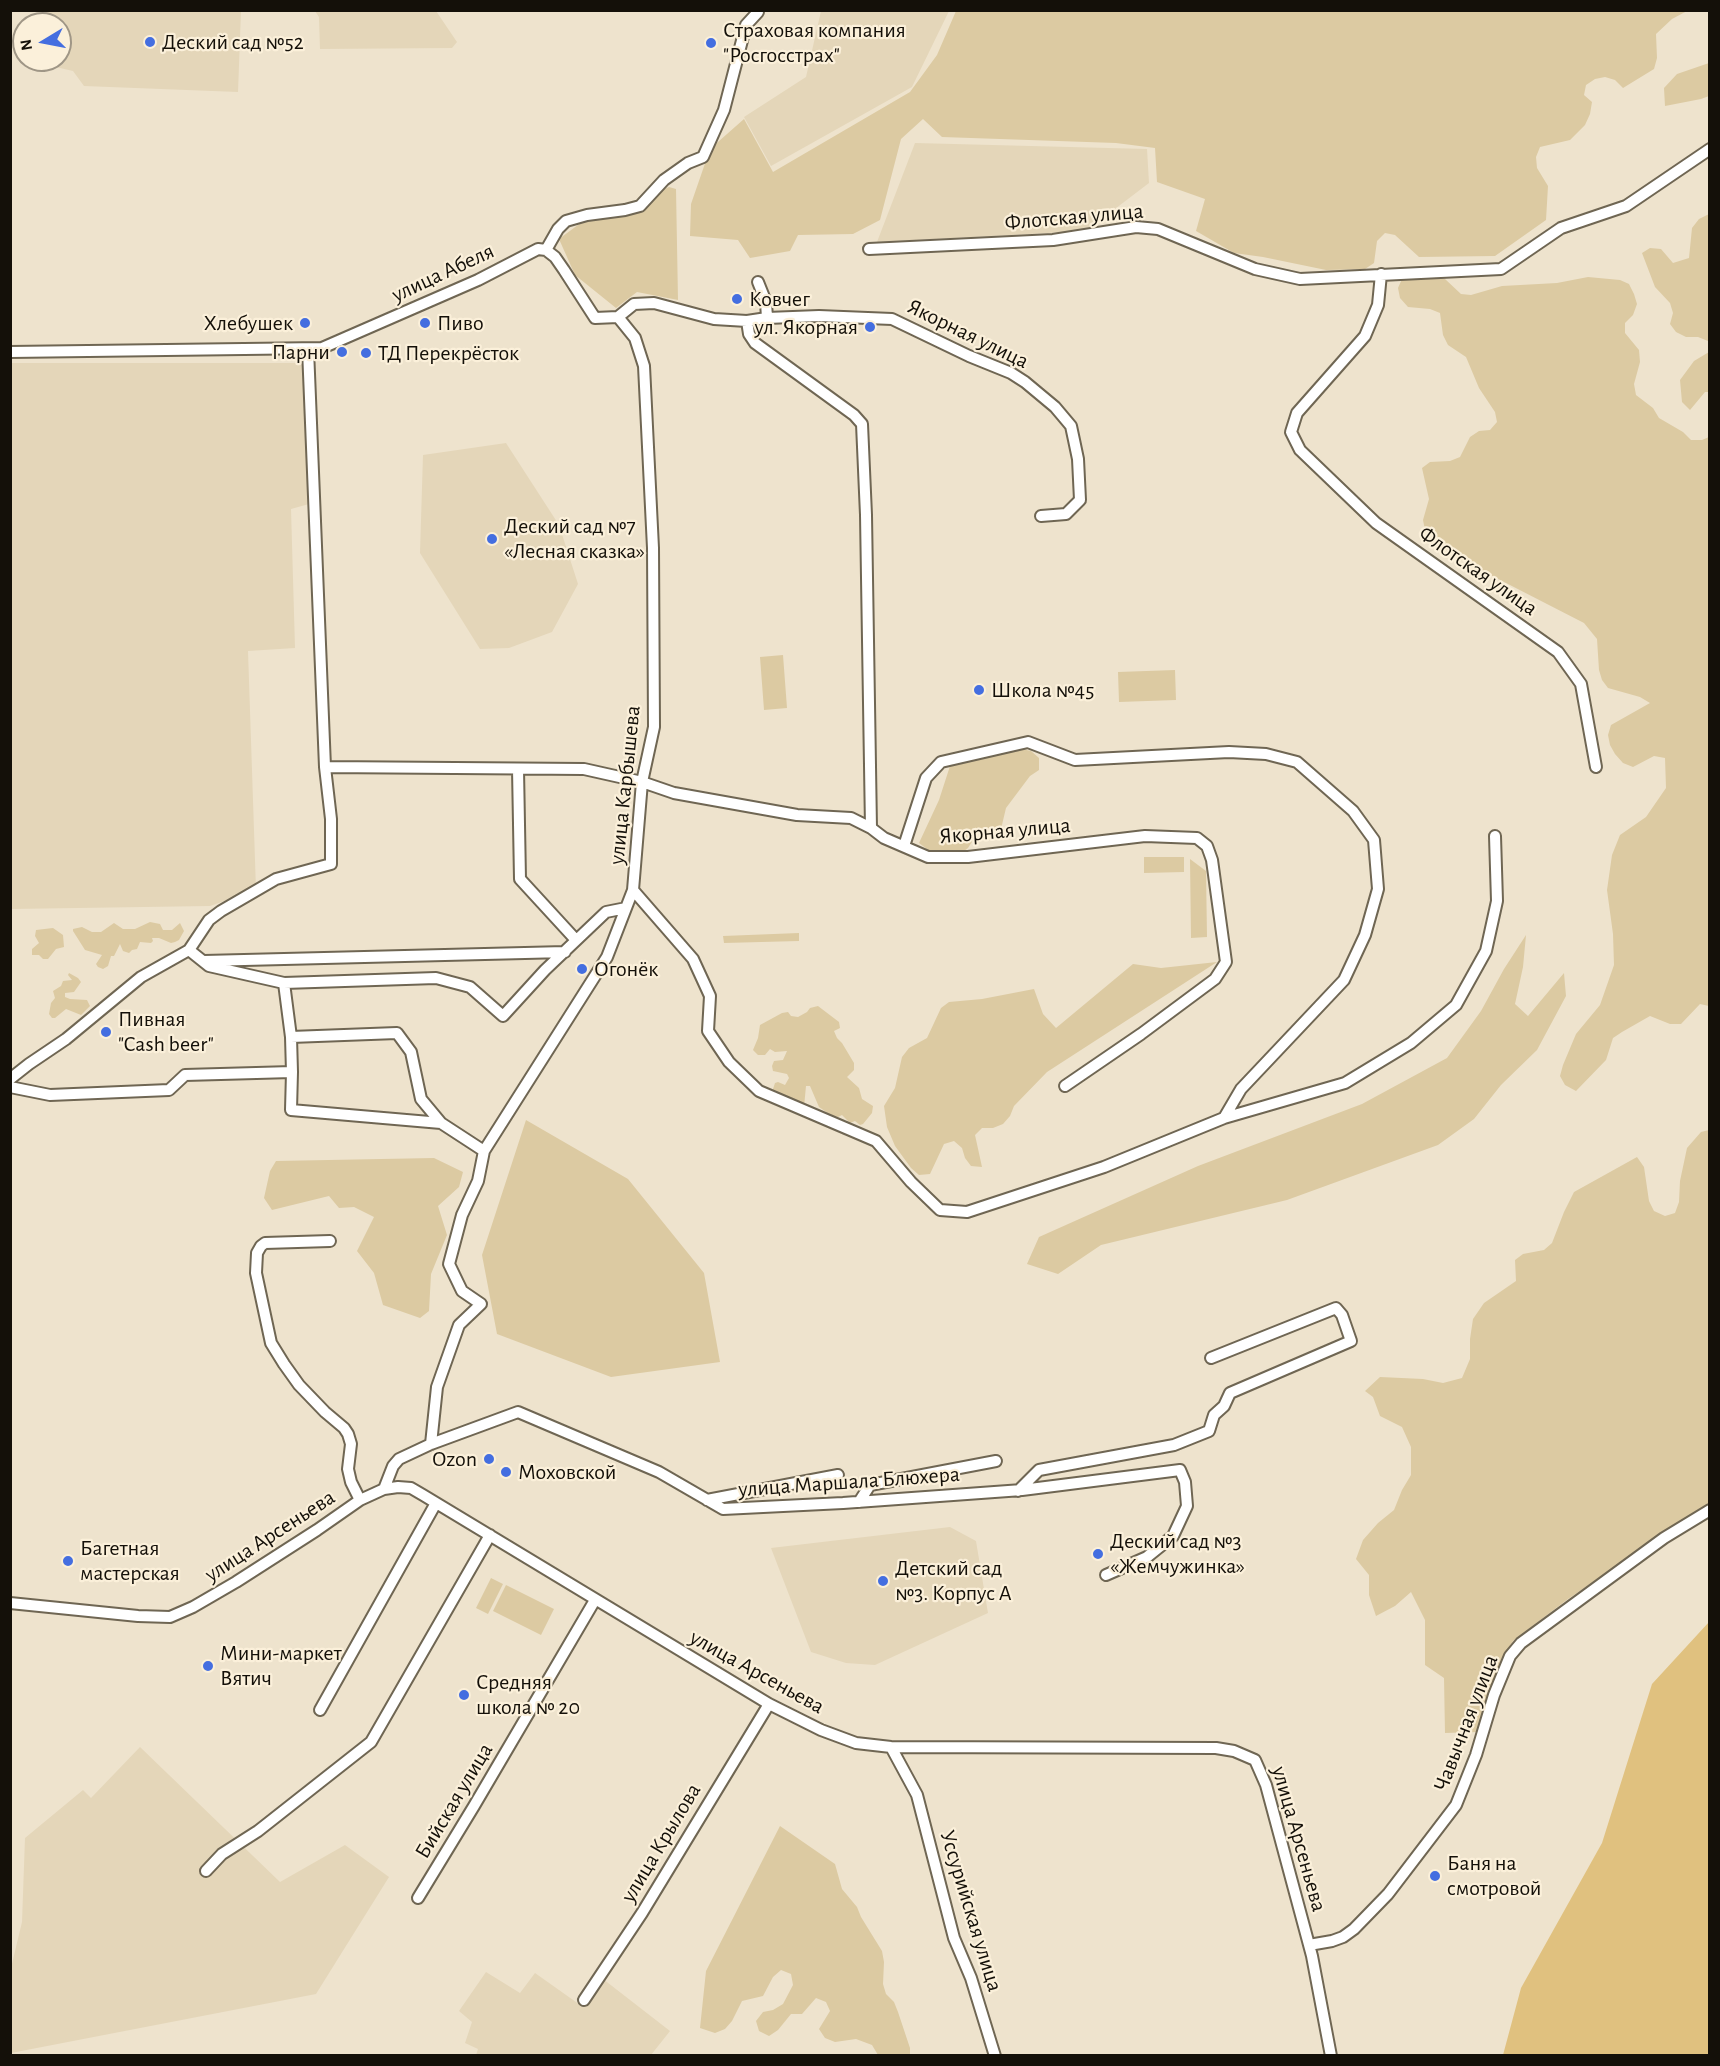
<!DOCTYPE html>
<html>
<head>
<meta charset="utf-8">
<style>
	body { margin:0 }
	#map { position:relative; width:1720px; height:2066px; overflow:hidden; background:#eee3cd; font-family:"Alegreya Sans",sans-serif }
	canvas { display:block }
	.frame { position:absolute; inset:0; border:12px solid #141009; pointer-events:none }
	.north { position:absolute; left:12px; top:12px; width:60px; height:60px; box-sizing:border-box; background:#fbf0da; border:2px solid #9f9686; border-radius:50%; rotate:260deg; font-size:16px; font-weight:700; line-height:24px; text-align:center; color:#141009 }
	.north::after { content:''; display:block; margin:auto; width:21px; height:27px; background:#446ee0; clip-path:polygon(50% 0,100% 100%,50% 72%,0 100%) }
</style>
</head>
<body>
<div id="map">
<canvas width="1720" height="2066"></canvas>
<div class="frame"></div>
<div class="north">N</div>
</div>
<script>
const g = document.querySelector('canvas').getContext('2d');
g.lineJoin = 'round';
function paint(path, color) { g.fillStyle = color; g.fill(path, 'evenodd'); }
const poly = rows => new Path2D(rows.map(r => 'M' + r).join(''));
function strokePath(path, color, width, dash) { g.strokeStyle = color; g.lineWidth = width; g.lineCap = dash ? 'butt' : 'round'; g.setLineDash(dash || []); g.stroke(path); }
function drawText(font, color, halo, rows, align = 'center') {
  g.font = font + ' "Alegreya Sans",sans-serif'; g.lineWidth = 4.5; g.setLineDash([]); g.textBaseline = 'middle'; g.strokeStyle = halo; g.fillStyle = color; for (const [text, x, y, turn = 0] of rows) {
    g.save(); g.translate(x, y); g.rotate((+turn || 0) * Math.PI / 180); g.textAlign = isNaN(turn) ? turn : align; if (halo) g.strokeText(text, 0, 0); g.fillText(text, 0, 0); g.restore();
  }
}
paint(poly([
	[45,11,241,11,238,92,84,86,73,71,47,65,47,60,60,60,60,24,46,24],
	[315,11,436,11,457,42,452,48,320,49,319,17],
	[821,11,949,11,912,87,771,166,744,117,806,77],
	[915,143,1147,149,1149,183,1086,231,877,242],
	[10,363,303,363,309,504,291,509,295,648,248,651,256,890,210,906,11,909],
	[506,443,559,525,578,584,552,632,509,648,480,649,420,553,423,455],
	[950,1527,976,1541,988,1613,875,1665,846,1663,811,1652,771,1548],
	[140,1747,280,1882,345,1845,389,1877,316,1994,11,2053,11,1968,22,1922,25,1838,83,1790,91,1798],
	[486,1972,520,1993,535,1973,583,2007,603,1979,670,2031,651,2055,476,2055,478,2049,465,2043,472,2022,459,2011]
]), '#e4d6b9');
paint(poly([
	[956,11,1687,11,1672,19,1656,34,1657,58,1654,69,1623,88,1615,80,1605,77,1595,79,1586,85,1584,95,1592,102,1590,114,1585,125,1570,140,1540,147,1536,157,1537,168,1548,186,1546,220,1495,256,1419,257,1395,235,1385,233,1377,241,1374,263,1365,269,1326,270,1263,257,1234,253,1196,231,1205,199,1157,182,1155,148,1116,143,942,137,923,119,901,139,880,220,853,234,798,235,790,251,750,258,738,240,690,236,691,204,710,149,744,119,773,172,910,92,937,55],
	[1709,63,1709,96,1701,99,1665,106,1664,88,1677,74],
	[669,187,676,189,678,300,637,292,616,308,575,275,559,239,586,219,640,209,662,190],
	[1709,214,1710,214,1709,345,1708,341,1698,337,1686,337,1676,332,1670,324,1673,313,1670,303,1655,287,1642,253,1650,248,1661,249,1673,263,1689,258,1692,228,1699,219],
	[1588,277,1620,280,1629,284,1634,294,1637,304,1633,315,1625,323,1625,333,1639,350,1640,362,1634,384,1636,395,1653,408,1659,418,1683,432,1691,440,1702,440,1709,437,1709,1006,1700,1004,1681,1024,1670,1024,1650,1016,1622,1032,1613,1038,1606,1060,1576,1091,1565,1085,1560,1076,1563,1065,1576,1034,1600,1005,1614,965,1613,934,1607,890,1612,855,1620,835,1646,817,1666,788,1665,758,1654,756,1633,767,1623,763,1615,754,1610,745,1608,735,1611,725,1650,703,1640,697,1608,688,1602,680,1599,670,1597,639,1584,623,1469,564,1441,546,1425,530,1423,520,1429,499,1422,468,1430,462,1450,461,1460,457,1470,437,1479,431,1490,430,1497,422,1495,412,1479,388,1466,357,1448,345,1443,335,1440,313,1430,309,1408,307,1400,298,1398,288,1402,279,1434,278,1445,279,1461,294,1471,295,1502,286,1557,283],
	[1709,352,1709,392,1705,392,1690,410,1682,402,1680,380,1694,361],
	[783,655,787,708,764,710,760,657],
	[1175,670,1176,700,1119,702,1118,672],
	[1022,749,1031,751,1039,758,1039,770,1030,776,1006,808,1001,829,990,828,980,829,968,848,960,854,931,852,919,843,939,800,950,766,971,757],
	[1144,857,1184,857,1184,872,1144,873],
	[1190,859,1206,871,1207,937,1191,938],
	[150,922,160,924,163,930,172,930,180,923,184,931,179,940,175,942,171,943,159,938,152,938,153,941,151,943,140,942,137,949,132,950,129,953,123,951,120,944,114,956,111,956,108,966,103,969,98,967,96,964,102,955,85,950,73,931,73,929,82,927,92,932,101,932,114,923,123,929,135,929],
	[53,928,63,935,64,947,56,949,48,959,43,959,39,955,32,955,32,949,39,943,35,936,36,930],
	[799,933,799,941,724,943,723,936],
	[1526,935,1523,967,1515,1004,1528,1016,1564,973,1566,996,1537,1050,1501,1085,1474,1119,1438,1145,1287,1200,1101,1245,1058,1274,1027,1264,1039,1237,1198,1166,1362,1104,1447,1058,1481,1011,1504,969],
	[1217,962,1047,1072,1014,1106,1010,1116,1003,1124,993,1128,982,1128,975,1135,982,1167,971,1166,965,1158,962,1148,954,1141,944,1144,930,1174,919,1175,911,1168,895,1146,887,1127,884,1106,895,1088,902,1057,909,1048,927,1038,941,1008,949,1002,982,999,1034,989,1043,1014,1056,1028,1133,964,1161,968],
	[69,973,78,978,81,982,74,992,65,993,65,997,70,999,87,1000,90,1006,81,1015,66,1009,55,1018,52,1018,49,1014,51,1003,55,998,53,991,61,986,63,981,72,980,68,975],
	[818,1006,839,1022,840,1028,834,1031,837,1038,842,1043,854,1063,854,1070,847,1077,859,1088,862,1099,873,1106,872,1113,863,1124,860,1125,855,1121,850,1123,842,1115,838,1117,832,1116,819,1107,810,1086,806,1086,804,1107,772,1092,775,1083,778,1082,785,1085,789,1078,787,1074,773,1071,772,1066,774,1061,783,1060,787,1051,775,1052,770,1049,765,1055,758,1055,753,1050,758,1038,760,1025,782,1013,788,1012,791,1016,798,1017,807,1012,810,1008],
	[526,1120,628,1179,704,1273,720,1362,611,1377,497,1334,482,1255],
	[1709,1130,1709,1504,1568,1599,1513,1641,1501,1662,1477,1732,1445,1733,1444,1678,1425,1665,1425,1620,1411,1592,1395,1606,1376,1616,1369,1595,1369,1575,1356,1559,1363,1540,1378,1523,1394,1510,1402,1490,1411,1475,1411,1447,1402,1427,1380,1416,1373,1397,1365,1391,1380,1377,1423,1379,1443,1383,1462,1378,1470,1359,1470,1339,1473,1319,1484,1303,1516,1281,1515,1260,1523,1254,1544,1250,1552,1243,1564,1212,1574,1192,1637,1157,1644,1167,1649,1201,1654,1211,1665,1216,1675,1213,1679,1202,1680,1181,1687,1148,1701,1132],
	[434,1158,463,1172,459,1187,438,1206,447,1235,431,1274,429,1311,420,1318,383,1305,374,1273,357,1251,374,1217,354,1207,339,1208,329,1196,272,1210,264,1198,270,1171,276,1161],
	[491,1578,503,1584,488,1614,476,1608],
	[506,1585,554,1609,541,1635,493,1611],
	[780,1826,835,1864,842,1889,857,1907,861,1917,882,1951,884,1962,883,1984,886,1994,894,2002,898,2012,910,2048,910,2055,878,2055,872,2045,856,2039,835,2042,825,2038,819,2029,830,2011,826,2002,816,1998,802,2014,791,2014,778,2030,769,2036,759,2031,756,2021,763,2012,773,2010,783,2004,793,1985,791,1974,781,1970,773,1977,763,1996,742,2001,732,2021,725,2029,715,2033,700,2028,706,1971]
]), '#dccaa2');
paint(poly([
	[1709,1622,1709,2055,1503,2055,1521,1988,1602,1843,1652,1684]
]), '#e0c17f');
const minor = poly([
	[869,249,1053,240,1136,227,1158,229,1255,269,1300,279,1501,269,1561,228,1626,206,1710,149],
	[546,250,558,229,566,221,587,215,625,210,640,206,664,180,688,163,703,157,724,110,746,25,758,12],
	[546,250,555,257,564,270,595,318,618,317],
	[1381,274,1378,305,1365,336,1297,413,1291,432,1300,450,1376,523,1558,652,1581,684,1596,767],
	[758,282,766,302,767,318],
	[618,317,634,304,654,303,714,319,747,321,767,318,819,316,892,319,969,356,1011,373,1025,382,1055,407,1071,426,1074,440,1078,459,1080,500,1066,514,1041,516],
	[747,321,749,334,755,343,854,415,862,424,866,515,871,828],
	[10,352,322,348,478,280,538,249,546,250],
	[325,767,584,769,642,782,674,793,797,815,851,818,871,828,884,838,928,857,968,857,1145,836,1197,838,1207,846,1212,860,1226,962,1215,979,1141,1034,1065,1086],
	[518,769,520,879,576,940],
	[904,846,926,778,941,762,1028,742,1075,760,1229,752,1266,754,1297,762,1353,811,1374,840,1378,889,1365,935,1344,980,1241,1089,1224,1118],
	[633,890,693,959,710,996,708,1031,729,1062,759,1091,876,1141,911,1182,940,1210,967,1212,1104,1167,1224,1118,1345,1083,1411,1043,1456,1005,1486,951,1497,901,1495,836],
	[189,950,209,966,284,983,291,1037,397,1033,411,1052,421,1099,441,1123],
	[204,961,565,952],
	[284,983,436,978,470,987,503,1016,545,970,606,912,626,908],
	[291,1037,292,1072],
	[10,1079,29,1064,66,1039,141,977,189,950,209,920,221,911,276,879,331,864,331,819,325,767,308,349],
	[10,1087,50,1095,169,1090,185,1075,292,1072,291,1110,441,1123,484,1151],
	[330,1241,265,1243,261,1246,257,1253,256,1273,271,1343,284,1364,299,1385,325,1412,344,1428,348,1434,351,1444,348,1469,351,1482,360,1500],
	[431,1444,437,1387,459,1325,481,1304,462,1291,449,1264,462,1215,478,1181,484,1151,607,957,633,890,642,782,654,727,653,548,644,366,635,338,618,317],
	[384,1489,393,1466,399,1459,431,1444,518,1412,659,1472,723,1509,843,1503,1022,1490,1180,1470,1185,1482,1187,1506,1173,1536,1147,1557,1106,1575],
	[1018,1491,1039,1470,1174,1445,1209,1431,1214,1415,1224,1406,1230,1393,1351,1341,1342,1315,1336,1308,1211,1358],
	[707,1500,838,1475],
	[859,1502,870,1485,996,1461],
	[10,1603,138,1616,170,1617,193,1607,236,1582,317,1530,360,1500,384,1489,398,1487,411,1488,423,1495,769,1704,821,1730,856,1743,891,1747,1216,1748,1234,1751,1255,1760,1266,1785,1312,1956,1331,2056],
	[320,1710,436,1503],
	[891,1747,917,1795,954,1938,971,1978,995,2056],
	[206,1871,222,1854,258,1831,371,1742,490,1535],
	[418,1898,474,1806,595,1600],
	[1309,1945,1332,1941,1343,1937,1354,1929,1388,1894,1456,1805,1476,1755,1494,1695,1510,1656,1521,1643,1664,1538,1710,1510],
	[584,2000,642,1913,769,1704]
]);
strokePath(minor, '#6f6653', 14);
strokePath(minor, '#fff', 10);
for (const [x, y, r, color] of [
	[150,42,6,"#446ee0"],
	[711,43,6,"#446ee0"],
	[737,299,6,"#446ee0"],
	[305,323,6,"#446ee0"],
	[425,323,6,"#446ee0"],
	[870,327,6,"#446ee0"],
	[342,352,6,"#446ee0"],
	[366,353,6,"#446ee0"],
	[492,539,6,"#446ee0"],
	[979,690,6,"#446ee0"],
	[582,969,6,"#446ee0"],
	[106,1032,6,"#446ee0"],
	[489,1459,6,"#446ee0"],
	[506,1472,6,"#446ee0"],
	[1098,1554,6,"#446ee0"],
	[68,1561,6,"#446ee0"],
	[883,1581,6,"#446ee0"],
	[208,1666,6,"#446ee0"],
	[464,1695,6,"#446ee0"],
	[1435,1876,6,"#446ee0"]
]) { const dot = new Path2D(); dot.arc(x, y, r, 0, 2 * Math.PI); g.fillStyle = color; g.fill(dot); strokePath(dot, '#fbf0da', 2); }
drawText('22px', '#141009', '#fbf0da', [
	["Страховая компания",723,30],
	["\"Росгосстрах\"",723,55],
	["Деский сад №52",162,42],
	["Ковчег",749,299],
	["Хлебушек",293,323,"right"],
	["Пиво",437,323],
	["ул. Якорная",858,327,"right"],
	["Парни",330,352,"right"],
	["ТД Перекрёсток",378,353],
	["Деский сад №7",504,526],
	["«Лесная сказка»",504,551],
	["Школа №45",991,690],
	["Огонёк",594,969],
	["Пивная",118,1019],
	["\"Cash beer\"",118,1044],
	["Ozon",477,1459,"right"],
	["Моховской",518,1472],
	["Деский сад №3",1110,1541],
	["«Жемчужинка»",1110,1566],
	["Багетная",80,1548],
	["мастерская",80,1573],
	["Детский сад",895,1568],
	["№3. Корпус А",895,1593],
	["Мини-маркет",220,1653],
	["Вятич",220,1678],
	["Средняя",476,1682],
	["школа № 20",476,1707],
	["Баня на",1447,1863],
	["смотровой",1447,1888]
], 'left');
drawText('22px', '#141009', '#fbf0da', [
	["Флотская улица",1074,217,-5],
	["улица Абеля",443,273,-25],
	["Якорная улица",968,334,26],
	["Флотская улица",1478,571,35],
	["улица Карбышева",625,785,-84],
	["Якорная улица",1005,831,-5],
	["улица Маршала Блюхера",849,1482,-4],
	["улица Арсеньева",270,1536,-33],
	["улица Арсеньева",757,1672,29],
	["Чавычная улица",1466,1723,-69],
	["Бийская улица",454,1801,-59],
	["улица Арсеньева",1299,1839,74],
	["улица Крылова",661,1843,-59],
	["Уссурийская улица",971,1911,73]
]);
</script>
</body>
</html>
